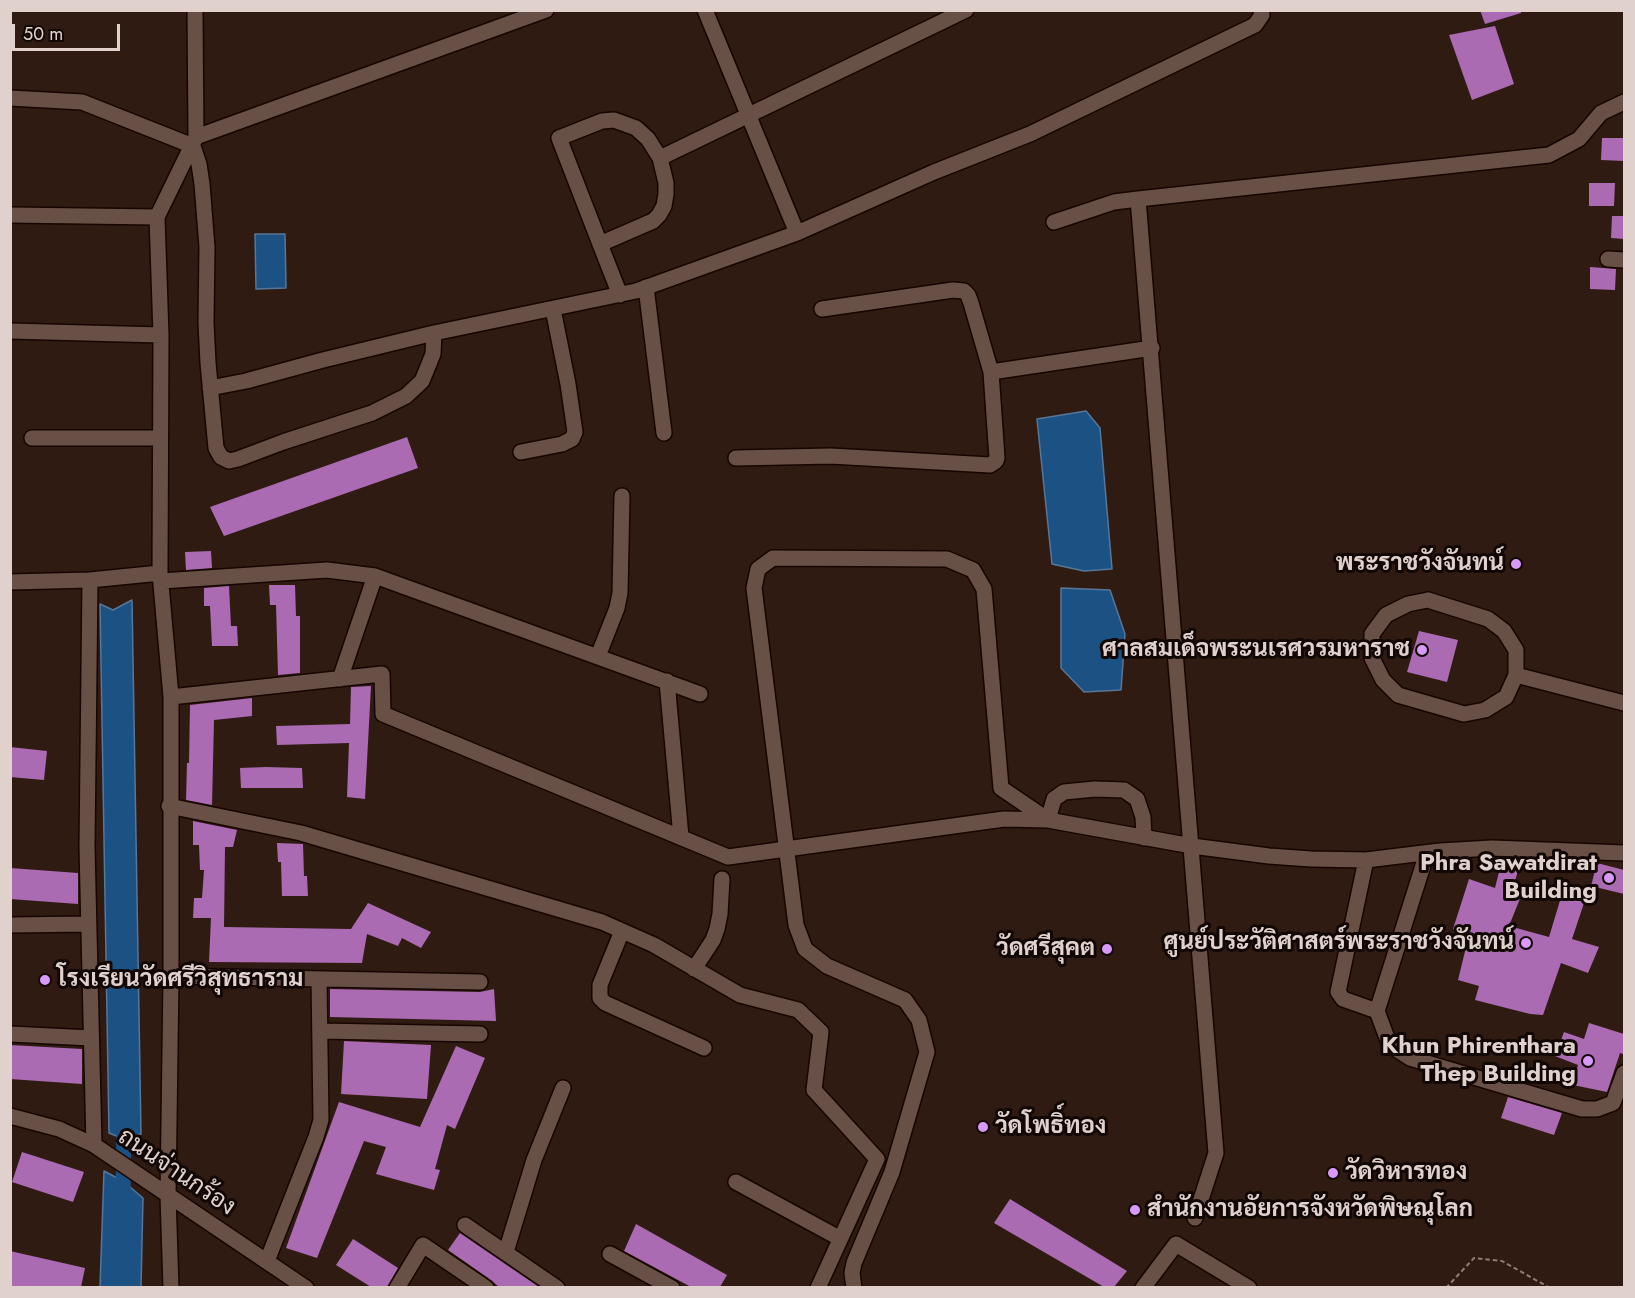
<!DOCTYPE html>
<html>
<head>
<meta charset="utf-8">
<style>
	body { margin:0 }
	#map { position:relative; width:1635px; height:1298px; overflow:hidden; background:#301b13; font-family:Jost,sans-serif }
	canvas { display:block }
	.frame { position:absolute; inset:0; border:12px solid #e0d1cc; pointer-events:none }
	.scale { position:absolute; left:12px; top:24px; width:108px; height:27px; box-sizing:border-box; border:3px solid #e0d1cc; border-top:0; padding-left:8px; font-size:18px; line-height:21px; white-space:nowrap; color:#e0d1cc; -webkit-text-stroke:4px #110805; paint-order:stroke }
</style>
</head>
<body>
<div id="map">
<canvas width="1635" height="1298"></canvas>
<div class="frame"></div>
<div class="scale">50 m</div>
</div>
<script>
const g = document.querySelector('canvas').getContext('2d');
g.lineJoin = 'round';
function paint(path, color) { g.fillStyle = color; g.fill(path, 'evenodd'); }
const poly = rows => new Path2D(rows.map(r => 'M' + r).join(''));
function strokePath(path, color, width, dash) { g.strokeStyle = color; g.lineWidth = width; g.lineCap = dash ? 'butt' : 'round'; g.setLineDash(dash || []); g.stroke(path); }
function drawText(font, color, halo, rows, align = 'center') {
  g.font = font + ' Jost,Sarabun,sans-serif'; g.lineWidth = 6; g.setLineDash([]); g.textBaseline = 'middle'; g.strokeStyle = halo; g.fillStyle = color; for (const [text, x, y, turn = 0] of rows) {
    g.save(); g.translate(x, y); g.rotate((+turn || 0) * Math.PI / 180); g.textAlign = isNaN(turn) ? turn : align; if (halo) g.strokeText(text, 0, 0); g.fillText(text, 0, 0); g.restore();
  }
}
const water = poly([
	[255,234,285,234,286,288,256,289,255,234],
	[1086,411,1100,428,1112,569,1084,571,1052,564,1037,419,1086,411],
	[1061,588,1110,590,1125,634,1121,690,1084,692,1061,668,1061,588],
	[132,600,141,1134,124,1139,109,1133,100,604,113,610,132,600],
	[104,1171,123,1181,143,1198,141,1287,100,1287,104,1171]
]);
paint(water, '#1c5183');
strokePath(water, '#577799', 1.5);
strokePath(poly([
	[123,1201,124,1120]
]), '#1c5183', 15);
paint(poly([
	[1480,10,1521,10,1521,13,1485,24],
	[1495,26,1514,84,1472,100,1449,35],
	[1602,138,1624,138,1624,161,1601,160],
	[1589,183,1615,183,1614,206,1589,206],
	[1612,216,1624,216,1624,239,1611,238],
	[1590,267,1616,269,1615,290,1590,289],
	[407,437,418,468,224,536,210,507],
	[211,551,212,568,186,570,185,552],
	[269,585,295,585,296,616,300,616,300,673,278,675,276,605,270,605],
	[229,586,231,626,237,626,238,646,212,646,210,606,204,606,204,588],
	[1419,631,1458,640,1447,682,1407,672],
	[371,686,365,799,347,797,349,743,277,745,276,726,350,724,351,687],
	[252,698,252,716,214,720,212,805,186,800,187,763,189,763,190,705],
	[10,747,47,751,44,780,10,777],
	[266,767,302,768,303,788,241,788,240,768],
	[193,821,237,830,233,847,225,847,224,927,351,929,368,903,431,932,421,948,402,938,398,946,367,934,362,963,209,962,211,918,193,918,194,898,202,898,204,870,200,870,199,845,193,845],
	[277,843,303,844,304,876,307,876,308,896,282,896,281,862,278,862],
	[1597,863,1624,870,1624,894,1591,886],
	[1501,864,1519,868,1513,887,1523,891,1509,926,1549,937,1562,894,1585,900,1572,939,1599,947,1588,973,1561,963,1543,1015,1530,1014,1475,1000,1479,986,1458,980,1469,935,1453,929,1469,879,1495,888],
	[10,868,78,873,78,904,10,899],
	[330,989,480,992,494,989,496,1021,330,1017],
	[1589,1023,1624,1034,1623,1054,1620,1053,1607,1092,1573,1085,1578,1065,1555,1056,1564,1032,1584,1039],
	[344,1041,431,1045,427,1099,341,1094],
	[10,1045,82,1049,82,1084,10,1079],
	[456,1046,485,1058,455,1129,447,1125,435,1169,440,1170,434,1190,376,1174,386,1147,364,1141,317,1258,286,1248,339,1102,420,1127],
	[1508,1097,1562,1113,1554,1135,1501,1118],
	[22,1152,84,1172,73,1202,12,1182],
	[1010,1199,1127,1271,1114,1287,1104,1287,994,1223],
	[636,1224,727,1275,720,1287,691,1287,624,1251],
	[460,1233,539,1287,499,1287,491,1280,448,1250],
	[353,1239,398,1268,387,1287,371,1287,336,1265],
	[10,1251,85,1268,81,1287,10,1287]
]), '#aa6bb3');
const minor = poly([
	[195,10,196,137],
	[10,98,82,102,193,146,199,164,202,184,207,247,206,323,208,363,216,448,221,457,229,461,238,459,283,442,372,413,406,396,422,381,433,354,434,333],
	[660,158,966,10],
	[10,215,157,217],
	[1054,222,1114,202,1138,199],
	[797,233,934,172,1030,134,1255,25,1262,15,1261,10],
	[600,244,653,221,659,215,664,206,666,194,666,183,660,158,648,139,636,128,614,120,602,121,559,138,600,244,620,295],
	[1608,259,1624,260],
	[646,287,664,433],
	[822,309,953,290,964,291,968,295,971,303,991,372],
	[10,331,161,335],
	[210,388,246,381,323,360,434,333,636,291,797,233,705,10],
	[32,438,160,438],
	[521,452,562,444,572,439,575,432,568,384,553,309],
	[736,458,831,456,990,465,996,461,997,458,991,372,1152,348],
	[90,580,87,847,94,1145],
	[161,581,327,570,375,576,700,694],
	[10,582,90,580,160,573],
	[1428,600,1488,619,1504,631,1516,650,1516,675,1506,697,1485,710,1464,714,1398,695,1383,680,1372,658,1372,634,1386,615,1408,604,1428,600],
	[598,656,617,608,620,593,622,496],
	[1516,675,1624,703],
	[340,679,375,576],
	[667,681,681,837],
	[171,697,382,674,383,714,728,857,1004,819,1048,820,1192,846,1269,856,1311,859,1366,860,1440,851,1492,848,1624,853],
	[169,806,301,833,602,922,654,945,740,995,798,1010,821,1032,814,1090,877,1159,818,1288],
	[1427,853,1377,1011,1387,1038,1393,1047,1410,1058,1582,1109,1597,1109,1613,1103,1624,1073],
	[1366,860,1338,992,1343,999,1377,1011],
	[10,925,88,924],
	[622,931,600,985,600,998,605,1003,704,1048],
	[694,969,713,940,717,929,720,914,722,879],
	[171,976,480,982],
	[320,1031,480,1034],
	[10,1034,91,1038],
	[10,1116,59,1129,94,1145,306,1288],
	[736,1182,839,1238],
	[1195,1218,1216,1153,1138,199,1549,155,1579,139,1601,113,1624,102],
	[465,1225,557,1288],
	[506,1252,534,1160,563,1088],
	[610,1254,672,1288],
	[267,1261,316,1137,321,1120,319,979],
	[171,1288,168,1196,171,976,171,697,160,573,161,335,157,217,196,137,546,10],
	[397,1288,423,1245,486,1288],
	[854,1288,852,1273,854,1263,892,1172,927,1052,919,1020,905,1000,827,966,805,949,796,925,754,588,758,569,773,558,947,559,973,570,984,589,1001,788,1048,820,1054,799,1064,792,1095,789,1124,790,1137,799,1143,817,1144,838],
	[1143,1288,1176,1244,1249,1288]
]);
strokePath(minor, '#170501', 18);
strokePath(poly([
	[1446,1288,1474,1258,1502,1261,1550,1288]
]), '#8f7d77', 2, [4.5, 3]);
strokePath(minor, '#695046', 15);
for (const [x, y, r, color] of [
	[1516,564,6,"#d89af8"],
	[1422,650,6,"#d89af8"],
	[1609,878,6,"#d89af8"],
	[1526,943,6,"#d89af8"],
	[1107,949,6,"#d89af8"],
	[45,980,6,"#d89af8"],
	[1588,1061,6,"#d89af8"],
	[983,1127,6,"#d89af8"],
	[1333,1173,6,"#d89af8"],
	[1135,1210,6,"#d89af8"]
]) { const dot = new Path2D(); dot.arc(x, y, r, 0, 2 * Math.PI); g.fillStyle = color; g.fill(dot); strokePath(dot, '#110805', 2); }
drawText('bold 24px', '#e0d1cc', '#110805', [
	["พระราชวังจันทน์",1504,564],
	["ศาลสมเด็จพระนเรศวรมหาราช",1410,650],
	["Phra Sawatdirat",1597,864],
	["Building",1597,892],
	["ศูนย์ประวัติศาสตร์พระราชวังจันทน์",1514,943],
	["วัดศรีสุคต",1095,949],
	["โรงเรียนวัดศรีวิสุทธาราม",57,980,"left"],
	["Khun Phirenthara",1576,1047],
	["Thep Building",1576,1075],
	["วัดโพธิ์ทอง",995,1127,"left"],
	["วัดวิหารทอง",1345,1173,"left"],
	["สำนักงานอัยการจังหวัดพิษณุโลก",1147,1210,"left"]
], 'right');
drawText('24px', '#e0d1cc', '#110805', [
	["ถนนจ่านกร้อง",176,1173,34]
]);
</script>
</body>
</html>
